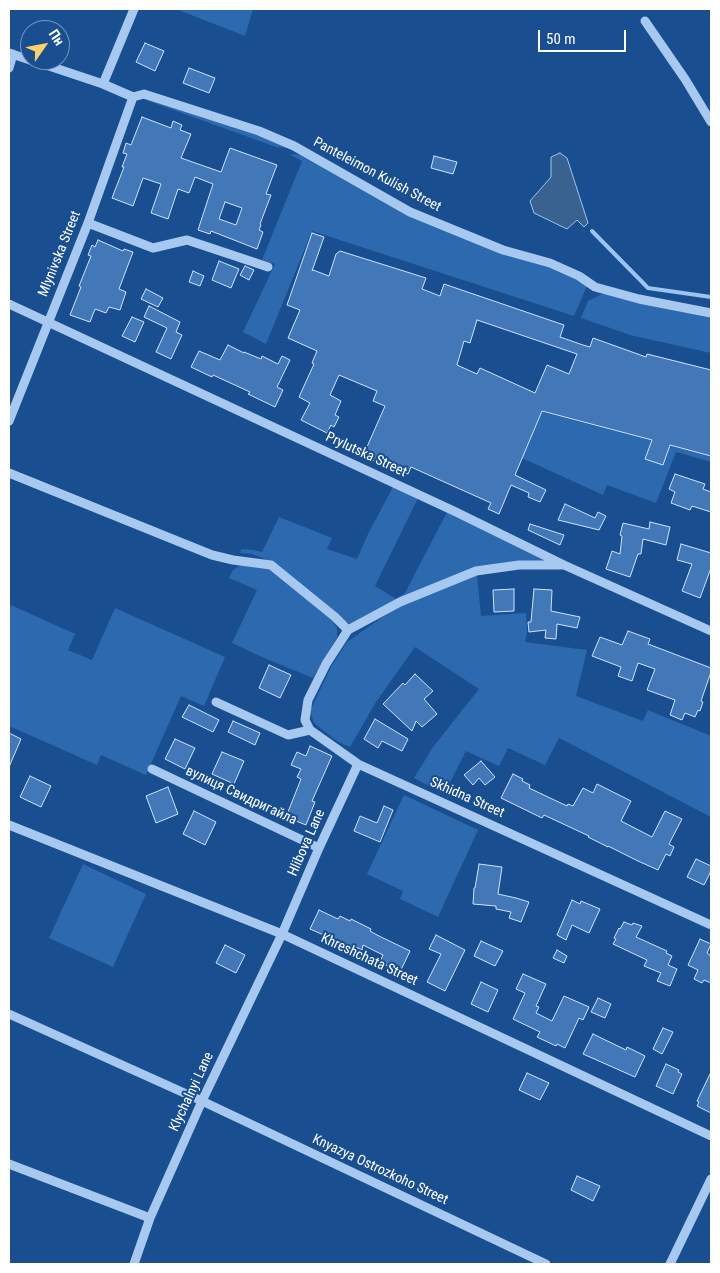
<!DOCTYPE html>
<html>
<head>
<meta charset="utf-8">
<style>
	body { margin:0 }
	#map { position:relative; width:720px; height:1273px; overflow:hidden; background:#194f90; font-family:"Roboto Condensed",sans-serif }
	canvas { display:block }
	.frame { position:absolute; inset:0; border:10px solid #fff; pointer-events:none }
	.north { position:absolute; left:20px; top:20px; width:50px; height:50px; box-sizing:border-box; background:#194f90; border:1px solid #7595bc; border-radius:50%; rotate:57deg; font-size:14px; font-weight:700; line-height:20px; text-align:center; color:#fff }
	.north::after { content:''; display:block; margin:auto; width:18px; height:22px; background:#ffd065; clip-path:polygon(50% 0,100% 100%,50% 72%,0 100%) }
	.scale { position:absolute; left:538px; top:30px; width:88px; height:22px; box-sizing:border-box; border:2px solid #fff; border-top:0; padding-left:6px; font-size:15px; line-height:18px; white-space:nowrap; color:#fff; -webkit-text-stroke:4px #194f90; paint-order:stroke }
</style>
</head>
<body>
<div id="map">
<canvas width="720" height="1273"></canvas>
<div class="frame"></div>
<div class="north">Пн</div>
<div class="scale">50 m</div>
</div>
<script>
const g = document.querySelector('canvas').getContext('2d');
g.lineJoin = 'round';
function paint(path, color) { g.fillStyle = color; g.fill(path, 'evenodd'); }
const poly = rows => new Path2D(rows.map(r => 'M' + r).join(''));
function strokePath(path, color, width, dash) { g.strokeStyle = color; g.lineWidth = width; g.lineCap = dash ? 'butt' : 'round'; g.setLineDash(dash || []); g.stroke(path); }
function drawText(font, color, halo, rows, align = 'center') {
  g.font = font + ' "Roboto Condensed",sans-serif'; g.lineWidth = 4; g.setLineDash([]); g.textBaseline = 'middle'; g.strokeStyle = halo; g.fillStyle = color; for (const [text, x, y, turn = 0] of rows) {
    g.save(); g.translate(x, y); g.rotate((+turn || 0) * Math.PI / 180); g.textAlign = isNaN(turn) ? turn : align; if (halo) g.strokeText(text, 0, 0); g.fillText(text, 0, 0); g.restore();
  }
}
paint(poly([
	[176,9,253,9,245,36],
	[144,96,258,134,290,148,276,147,143,99],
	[289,154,303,155,409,214,549,266,577,278,587,286,574,316,312,231,266,344,243,332,275,264,262,260,302,161],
	[604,293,711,316,711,353,630,335,581,318,588,301],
	[542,412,711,456,711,462,676,452,656,503,607,485,603,495,522,458],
	[393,487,418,498,375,586,396,599,405,593,447,512,547,561,475,568,352,625,345,621,273,562,252,554,240,553,241,549,253,550,262,552,279,517,332,538,327,549,357,559,369,532],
	[240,565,269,568,333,621,337,628,337,637,313,678,264,658,232,643,257,590,229,578,233,570],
	[477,575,481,616,526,613,527,632,525,642,587,650,576,696,643,721,648,710,711,736,711,817,559,738,545,765,508,748,499,766,466,751,444,794,414,778,433,747,479,689,415,647,376,702,350,747,338,742,314,723,310,711,331,667,347,642,384,616,401,606],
	[11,605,75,634,68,650,92,660,115,608,225,657,204,706,181,696,146,775,101,755,97,765,9,726,9,609],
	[404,795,478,830,438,917,400,899,403,891,367,874],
	[83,864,146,894,113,967,49,938]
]), '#2c69ae');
const water = poly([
	[560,153,567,158,588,223,584,227,577,220,567,229,534,213,530,201,551,177,551,157,560,153]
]);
paint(water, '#3a6291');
strokePath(water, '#9ac4f1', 1);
strokePath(poly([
	[592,231,648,288,711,297]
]), '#9ac4f1', 4);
const building = poly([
	[145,43,164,51,155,71,136,62,145,43],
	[189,68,215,78,209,93,183,83,189,68],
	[142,117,171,128,173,121,182,125,180,130,191,134,181,158,221,172,230,148,277,165,266,194,271,195,260,224,261,225,259,230,263,232,257,249,211,231,210,234,198,230,213,184,195,177,189,193,178,189,168,219,151,213,161,184,143,178,133,206,112,198,124,167,122,167,127,154,123,153,126,143,131,145,142,117],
	[225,202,242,208,236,225,219,219,225,202],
	[434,156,457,162,453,174,431,168,434,156],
	[312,233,324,237,312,271,313,270,329,276,336,254,340,251,426,278,422,289,440,296,444,284,564,325,560,337,583,345,590,347,593,338,646,357,647,354,711,370,711,456,670,445,663,465,645,459,652,440,542,411,515,475,546,490,540,502,528,497,529,493,511,485,499,514,488,509,491,503,411,467,408,474,363,456,385,406,373,401,377,391,339,375,330,395,341,401,335,415,339,417,334,427,331,425,327,433,301,420,310,403,299,397,314,364,312,363,317,351,288,338,300,310,287,305,312,233],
	[477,320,577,354,569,374,547,365,535,393,480,368,477,374,457,365,464,341,470,343,477,320],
	[98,240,123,251,124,249,133,252,119,289,126,292,120,310,109,307,106,313,95,309,90,322,70,315,81,287,79,286,91,256,88,255,92,245,95,247,98,240],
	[219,261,239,269,231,288,212,280,219,261],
	[245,266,254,270,249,280,240,275,245,266],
	[193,271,204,276,200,286,189,282,193,271],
	[146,289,163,298,158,307,141,299,146,289],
	[149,306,180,322,176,332,182,335,171,359,156,352,167,328,144,317,149,306],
	[132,317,144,322,135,342,122,336,132,317],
	[228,345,244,353,244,352,261,359,262,356,278,364,282,356,290,360,277,387,283,390,275,407,248,394,250,392,213,375,212,377,191,367,199,351,220,360,228,345],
	[675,474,705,484,703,489,711,492,711,512,692,506,690,510,671,503,675,492,669,489,675,474],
	[565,504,595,518,598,512,606,516,599,530,558,520,565,504],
	[650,522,670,527,666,545,643,539,641,554,638,554,630,577,606,569,612,551,620,554,622,536,620,535,623,523,649,529,650,522],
	[530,524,564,535,560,545,528,530,530,524],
	[681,544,711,553,711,568,700,598,682,591,692,564,677,560,681,544],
	[514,589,514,611,494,612,493,590,514,589],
	[534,589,552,590,551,611,580,617,577,628,557,624,556,639,545,638,546,630,529,632,528,622,531,622,534,589],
	[628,631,650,639,648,644,711,668,711,672,701,701,703,702,700,711,698,710,695,717,685,713,682,720,670,715,675,700,647,690,655,669,638,663,632,681,618,676,621,667,592,656,600,637,622,645,628,631],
	[269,665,291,675,280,698,259,688,269,665],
	[415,674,433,691,424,699,437,714,422,727,416,721,412,731,383,704,403,683,405,685,415,674],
	[189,705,219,720,213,732,182,717,189,705],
	[375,719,408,739,402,751,382,741,378,748,364,739,375,719],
	[233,721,260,733,255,745,228,732,233,721],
	[9,733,21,739,9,767,9,733],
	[175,739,195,748,185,769,165,759,175,739],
	[310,746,332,756,312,801,315,802,306,825,286,817,301,779,297,777,301,769,291,765,297,752,306,756,310,746],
	[222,752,244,761,234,784,212,774,222,752],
	[481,761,495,777,485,785,479,778,473,785,464,775,481,761],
	[513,774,523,779,522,781,530,785,529,788,567,806,568,804,573,806,583,788,593,793,597,784,631,801,621,821,652,837,665,811,682,819,669,844,674,847,670,856,666,854,658,870,638,861,608,846,608,847,588,837,589,836,544,815,542,818,501,798,513,774],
	[30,776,51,786,41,807,20,797,30,776],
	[168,787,178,814,156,823,146,796,168,787],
	[384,806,393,810,380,842,354,831,360,816,377,823,384,806],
	[194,811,216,822,205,845,183,834,194,811],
	[696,859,711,866,711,871,704,885,687,877,696,859],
	[479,864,502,867,498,894,516,898,529,902,521,922,509,918,511,912,496,909,496,906,473,904,474,888,475,888,479,864],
	[572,900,580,904,581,901,600,909,589,933,572,925,566,940,557,935,572,900],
	[319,910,338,919,340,916,350,921,351,919,371,929,370,931,377,935,410,951,400,972,380,962,383,955,363,945,362,950,352,945,351,947,310,929,319,910],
	[624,922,632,925,633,923,642,926,636,937,667,951,666,953,672,956,668,965,677,969,670,986,657,981,661,973,644,966,647,960,613,944,616,939,614,938,619,928,620,929,624,922],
	[436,935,465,950,445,991,427,982,441,954,429,949,436,935],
	[700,939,711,944,707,953,711,956,711,983,704,980,702,983,694,979,698,970,688,965,700,939],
	[481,941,503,951,495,966,474,956,481,941],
	[225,945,245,955,236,973,216,963,225,945],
	[557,950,567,956,564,963,553,958,557,950],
	[523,974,546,984,536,1006,539,1007,536,1013,552,1021,564,996,589,1007,583,1020,579,1018,565,1048,557,1044,556,1046,537,1037,540,1032,513,1019,525,993,516,989,523,974],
	[481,982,498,990,488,1012,471,1004,481,982],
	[598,998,611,1004,605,1018,591,1012,598,998],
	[663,1028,673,1032,662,1054,653,1049,663,1028],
	[593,1034,626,1050,627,1047,645,1056,635,1077,583,1054,593,1034],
	[666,1064,679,1070,678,1072,682,1074,673,1094,656,1086,666,1064],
	[711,1072,711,1113,697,1106,699,1102,697,1101,711,1072],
	[527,1073,549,1083,540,1100,519,1090,527,1073],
	[577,1176,600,1186,593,1201,571,1190,577,1176]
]);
paint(building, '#4278b8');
strokePath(building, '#cde3fb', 1);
strokePath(poly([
	[645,21,685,79,711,122],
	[9,53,30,60],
	[31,60,103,84,133,97,144,94,259,131,294,146,410,212,503,250,550,263,579,276,595,287,639,299,711,313],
	[9,68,13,54],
	[103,84,134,9],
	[88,223,153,248,187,240,268,267],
	[9,304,456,512,564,565,711,631],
	[9,421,88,223,133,97],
	[9,473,212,555,233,560,271,565,335,617,348,630,326,664,308,700,305,720,310,730],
	[348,630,400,602,476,571,519,565,561,565],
	[216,702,288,735,310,730,358,764,711,925],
	[152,769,319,848],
	[9,825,282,934,711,1136],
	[9,1014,202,1101,546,1264],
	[9,1164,150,1218],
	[134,1264,150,1218,202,1101,282,934,319,848,358,764],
	[670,1264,711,1179]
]), '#a7c9ef', 9);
drawText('14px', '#fff', '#194f90', [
	["Panteleimon Kulish Street",377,175,28],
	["Mlynivska Street",60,254,-68],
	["Prylutska Street",366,455,25],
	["вулиця Свидригайла",241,796,25],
	["Skhidna Street",467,798,24],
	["Hlibova Lane",307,843,-66],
	["Khreshchata Street",369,960,25],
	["Klychalnyi Lane",192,1092,-65],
	["Knyazya Ostrozkoho Street",380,1170,25]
]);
</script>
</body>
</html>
